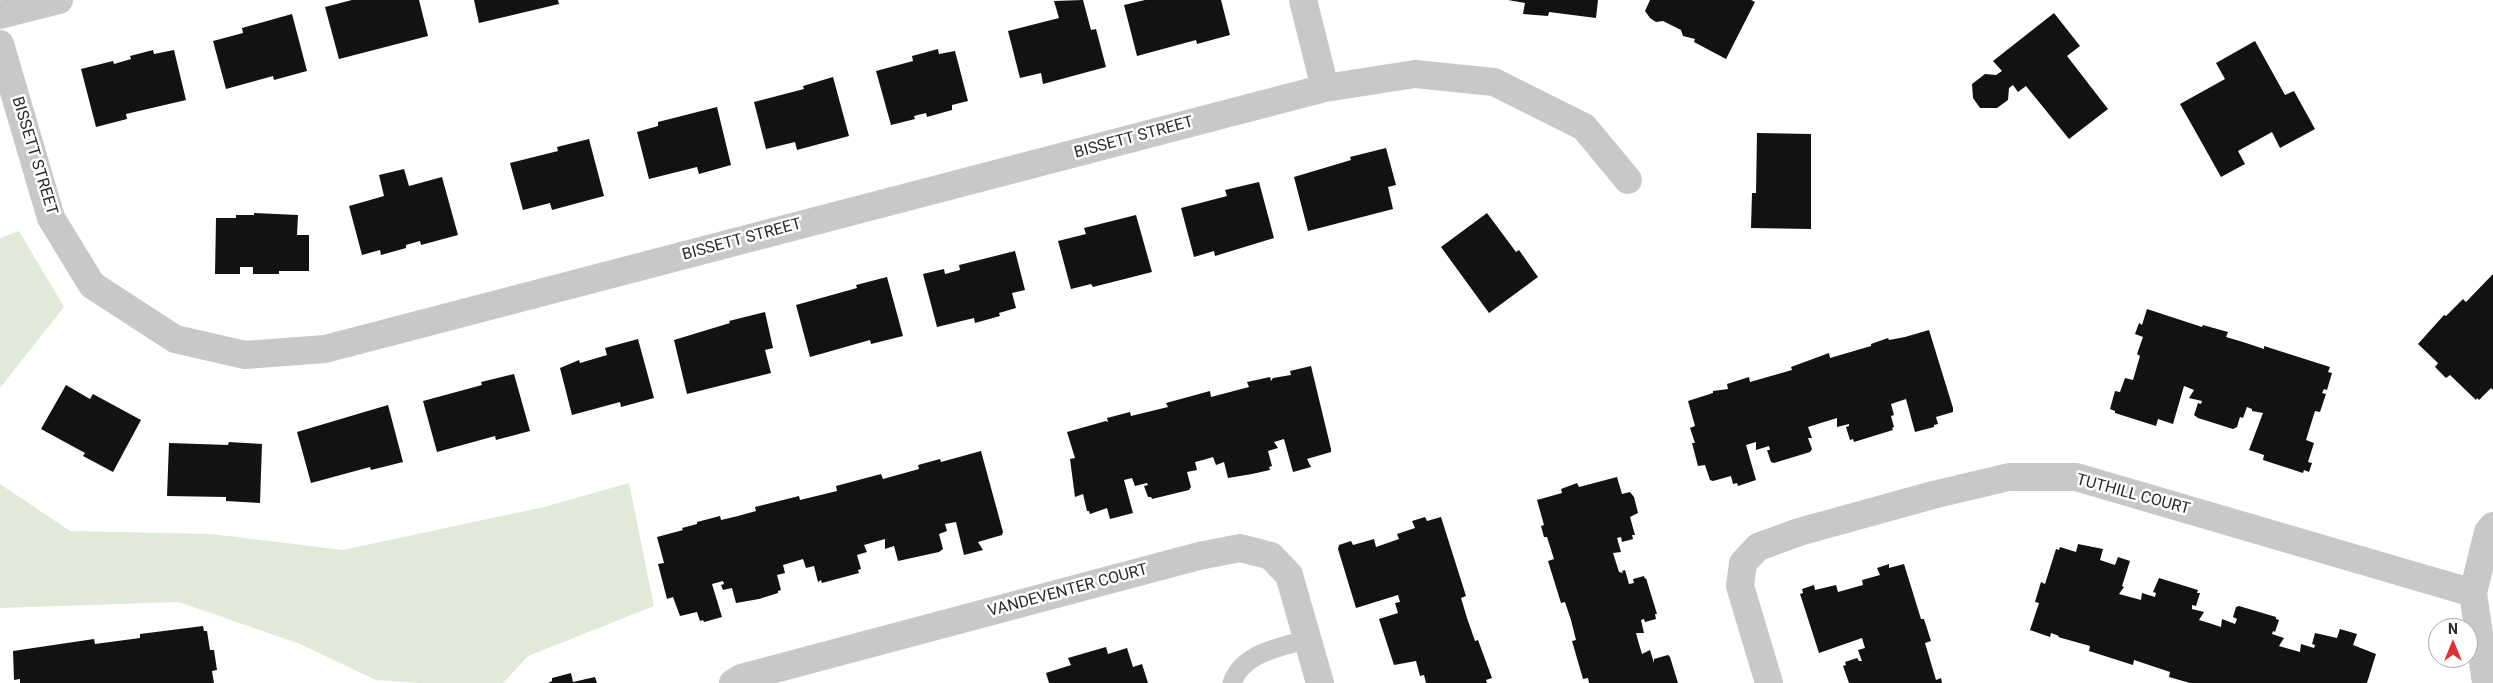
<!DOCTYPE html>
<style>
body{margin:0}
#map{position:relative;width:2493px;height:683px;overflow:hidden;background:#fff;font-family:Roboto,sans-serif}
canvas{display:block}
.north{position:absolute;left:2428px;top:618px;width:50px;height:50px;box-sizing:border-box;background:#fff;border:1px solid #aaa;border-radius:50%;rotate:0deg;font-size:14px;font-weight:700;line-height:20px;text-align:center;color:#2b2b2b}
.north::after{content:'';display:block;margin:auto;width:18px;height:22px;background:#e03033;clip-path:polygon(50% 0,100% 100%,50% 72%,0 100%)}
</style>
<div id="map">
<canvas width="2493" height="683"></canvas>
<div class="north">N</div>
</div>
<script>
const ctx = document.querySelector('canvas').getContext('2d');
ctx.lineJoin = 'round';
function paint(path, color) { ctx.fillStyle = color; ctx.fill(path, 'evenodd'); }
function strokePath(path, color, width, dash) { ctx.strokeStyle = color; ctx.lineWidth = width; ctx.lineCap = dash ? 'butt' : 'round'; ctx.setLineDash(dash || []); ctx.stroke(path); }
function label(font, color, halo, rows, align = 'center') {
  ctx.font = font + ' Roboto,sans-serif'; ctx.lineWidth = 5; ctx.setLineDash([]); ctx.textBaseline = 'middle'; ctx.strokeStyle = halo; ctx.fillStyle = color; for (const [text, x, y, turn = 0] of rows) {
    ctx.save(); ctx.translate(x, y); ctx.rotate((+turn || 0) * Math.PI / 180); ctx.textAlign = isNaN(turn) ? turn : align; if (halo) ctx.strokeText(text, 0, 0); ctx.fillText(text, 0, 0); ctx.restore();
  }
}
paint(new Path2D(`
 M19,231L64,307L0,388V238Z
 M629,483L654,606L528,656L503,683H421L376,680L300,644L179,602L0,608V484L70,531L211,534L343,550L544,507Z`), '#e1e9d9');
paint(new Path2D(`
 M352,0H419L428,36L339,59L325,7Z
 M474,0H558L559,4L479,23Z
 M1083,0L1091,30L1096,29L1106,67L1043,84L1041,73L1020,78L1008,31L1059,18L1054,1Z
 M1145,0H1221L1230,35L1197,44L1196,40L1137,56L1124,5Z
 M1508,0H1598L1596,18L1549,12L1548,16L1523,14L1525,3Z
 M1650,0H1751L1755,2L1726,59L1694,42L1695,39L1683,36L1681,30L1663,21L1656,22L1650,18L1645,11Z
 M2054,13L2080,46L2067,56L2108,109L2069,139L2026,86L2018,92L2013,85L2009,88L2008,100L1997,108H1980L1973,98L1972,84L1985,74L1996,75L2002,71L1993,61Z
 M292,14L307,71L274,80L273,76L226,89L213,41L243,33L242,28Z
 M2255,41L2285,95L2294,91L2315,129L2280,148L2272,132L2238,151L2245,164L2221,177L2180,104L2225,79L2216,63Z
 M938,49L939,54L955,51L968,101L952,105V110L927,117L926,113L914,116L915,119L891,125L876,71L913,61L912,56Z
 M153,50L154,54L174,50L186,100L126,114L127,119L96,127L81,69L113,61L114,64L131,59L130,56Z
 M833,77L849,136L797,150L795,142L766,149L754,102L804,89L803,86Z
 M717,107L731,165L699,174L697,167L649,179L637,132L658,126V122Z
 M1757,133L1811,134V229L1751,228L1752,193H1756Z
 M589,139L604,196L552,210L550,203L523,210L510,163L558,151L557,147Z
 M1386,148L1396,185L1388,187L1393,209L1308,231L1294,177L1351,160L1350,157Z
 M404,169L409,186L442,177L458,235L421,245L420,241L406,245V248L381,255L380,250L362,255L349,206L384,196L379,175Z
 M1259,182L1274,238L1215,256L1214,251L1194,257L1181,208L1227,196L1225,190Z
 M254,213L298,215L297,235H309V271H279V274H253V267H240V274H215L216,218H236V215H254Z
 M1487,213L1516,252L1519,250L1538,277L1489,313L1441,247Z
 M1136,215L1152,272L1093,287L1091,284L1071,289L1058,241L1086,234L1084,228Z
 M1015,251L1025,290L1012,293L1016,308L999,313L1000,316L975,323L974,318L937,327L923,274L944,269L945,274L960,270L959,265Z
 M2493,274V390L2491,388L2479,400L2477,398L2476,400L2450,375L2446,378L2435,367L2438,363L2418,344L2444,315L2446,316L2463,299L2466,302Z
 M887,277L903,336L871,344L870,340L810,357L796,305L857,288L856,285Z
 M2147,309L2202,327L2203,325L2228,332L2226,337L2243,342L2264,349V346L2330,367L2328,372L2332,373L2327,390L2324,389L2322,393L2326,394L2320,412L2315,411L2306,440L2314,443L2308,462L2312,463L2309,472L2304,470L2303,473L2263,460L2264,455L2249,450L2263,413L2252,411V409L2247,407L2243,418L2240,417L2237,427L2233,429L2198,418L2194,415L2198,403L2201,404L2202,401L2189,398L2194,390L2184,386L2173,424L2158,419L2156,426L2115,413V411L2110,409L2115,391L2120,392L2125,378L2133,380L2140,356L2137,354L2143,337L2135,334L2139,323L2142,325Z
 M765,312L773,348L765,350L771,373L687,394L674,340L730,323L729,321Z
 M1929,330L1953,408V412L1936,417L1938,424L1934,425V427L1915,432L1906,399L1891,404L1894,415L1891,416L1894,427L1892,428L1893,430L1854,442L1853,439L1850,440L1846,427L1849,426V424L1837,427V418L1808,427L1812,438H1808L1812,449L1810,452L1774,463L1771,462L1767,450H1770L1769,446L1756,450V442L1746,445L1756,480L1738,486L1737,483L1733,484L1731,476L1713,481L1710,480L1705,465L1698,466L1692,443H1695L1690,428L1695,426L1688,401L1713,393V391L1728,389L1727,384L1749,377L1750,382L1792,370L1791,367L1829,353L1830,358L1871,346V344L1888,338L1889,340L1905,337Z
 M638,339L654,398L621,407L620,402L572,415L560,368L579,360L580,363L607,355L605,348Z
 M1311,366L1331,449V452L1307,459L1311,467L1293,472L1284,439L1274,442L1278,448L1268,451L1272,466L1269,467L1270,470L1252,474L1228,478L1224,462L1216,465L1213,457L1203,460L1195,462L1197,470L1187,472L1191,487L1189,490L1152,499L1151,497H1148L1144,486L1148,485L1147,483L1135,486L1132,478L1124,480L1133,513L1110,519L1107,508L1090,514L1089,511H1087L1083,494L1075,497L1070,459L1075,458L1067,432L1106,421L1108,422L1107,418L1130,412L1131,416L1168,407L1166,403L1210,391L1211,397L1249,387L1247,382L1270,377L1271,381L1273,378L1291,375L1290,371Z
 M514,374L530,431L496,440L495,436L437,452L423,401L482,385L481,382Z
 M66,385L90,399L93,394L141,420L113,472L83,456L85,453L41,429Z
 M388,405L403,462L371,470L370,467L311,483L297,432Z
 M229,442L262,444L260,503L226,501V497L167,496L169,443L228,445Z
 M981,451L1003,532L1002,535L978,542L983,550L964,555L956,522L945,524L947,531L939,534L943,549L939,552L898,561L894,546L885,549V539L864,545L867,552L857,555L861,569L858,570L859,573L822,583L821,580L818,582L814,566L806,568L803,559L783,565L785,573L777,575L781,590L778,591V593L759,599L736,603L732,588L723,590L721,585L724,584L723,581L712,584L722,617L704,622L703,620L700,621L697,612L680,616L673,597L667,599L658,564L664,563L657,537L683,530L682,528L697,524V522L720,516L721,520L738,516L756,511L755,507L799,496L800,500L837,491L836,486L881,474L883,479L919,469L918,465L940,459L941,462Z
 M1617,477L1622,494L1630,492L1634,497L1638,513L1630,517L1635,535H1632L1633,539L1622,542L1621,537L1617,538L1621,552L1613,553L1619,572L1623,573L1622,571L1625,570L1629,584L1634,583L1633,579L1644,576L1645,579L1646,578L1657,614H1655L1656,619L1645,622L1644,619L1641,620L1644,633H1636L1639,644L1642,654L1650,650L1654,663V659L1668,655L1670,657L1678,683H1589L1588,678L1583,679L1572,641L1576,640L1571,620L1565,602L1561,603L1548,561L1554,559L1547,537H1544L1541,526L1544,525L1537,500L1562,493L1561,489L1577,483L1579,487Z
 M1425,517L1427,521L1441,517L1466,596L1461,598L1467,618L1475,641L1478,640L1492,678L1486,680L1487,683H1426L1424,675L1420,676L1416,661L1394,665L1379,619L1398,613L1395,603L1400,602L1398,595L1356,608L1338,549L1339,545L1351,541L1353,545L1374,539L1376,547L1399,539L1397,534L1415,528L1412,521Z
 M2078,544L2103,549L2100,560L2115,565L2118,557L2130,561L2122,586L2124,587L2119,594L2141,600L2142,593L2155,597L2156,593L2153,592L2159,578L2198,590L2197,593H2200L2196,606L2192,605V609L2204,612L2199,620L2209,623L2221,627L2222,619L2235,624L2237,619L2233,617L2236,607L2239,606L2276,617V619L2279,620L2275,632L2273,631L2272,634L2284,638L2279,646L2300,652L2301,644L2314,648L2315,645L2312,644L2315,633L2337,638L2340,629L2357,634L2353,645L2376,654L2367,683H2190L2169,677L2170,672L2134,660L2133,665L2089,651L2090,646L2058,637L2059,636L2051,633L2050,637L2030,630L2039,603L2035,602L2041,582L2045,584L2056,549L2059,550L2060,547L2076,552Z
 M1889,564V568L1904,564L1921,619H1924L1931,641L1925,643L1936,680L1941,678L1942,683H1849L1843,666L1846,665L1845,662L1857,658L1859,661H1862L1858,650L1865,648L1862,638L1819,653L1800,594L1803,593L1802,589L1814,585L1815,590L1836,585L1838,592L1863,585L1862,580L1880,575L1877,568Z
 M203,626L204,631H207L210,650H214L217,670L212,671L214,683H20V679L14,680L13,651L94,639L95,644L140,638V634Z
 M1106,647L1108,654L1127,648L1133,667L1142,664L1148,683H1049L1046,673L1071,665L1068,658Z
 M571,673L573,682L595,677L597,683H548L552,681V678Z`), '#121212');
strokePath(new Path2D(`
 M1232,683C1243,652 1279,648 1308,639`), '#c8c8c8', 19);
strokePath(new Path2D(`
 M1303,0L1325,88
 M0,15L59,0
 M0,44L51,218L92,285L175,339L245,355L325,349L1325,88L1415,74L1494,82L1584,127L1628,180
 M733,683L741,678L1199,556L1240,548L1271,556L1289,575L1320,683
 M1769,683L1740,586L1743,563L1758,547L1799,532L1933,495L2009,477H2076L2473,593
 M2486,683L2473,593L2488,532L2493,526`), '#c8c8c8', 28);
label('16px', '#2b2b2b', '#fff', [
 ["BISSETT STREET",1134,138,-15],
 ["BISSETT STREET",34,156,73],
 ["BISSETT STREET",742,240,-15],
 ["TUTHILL COURT",2133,495,15],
 ["VANDEVENTER COURT",1068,591,-15]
]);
</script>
